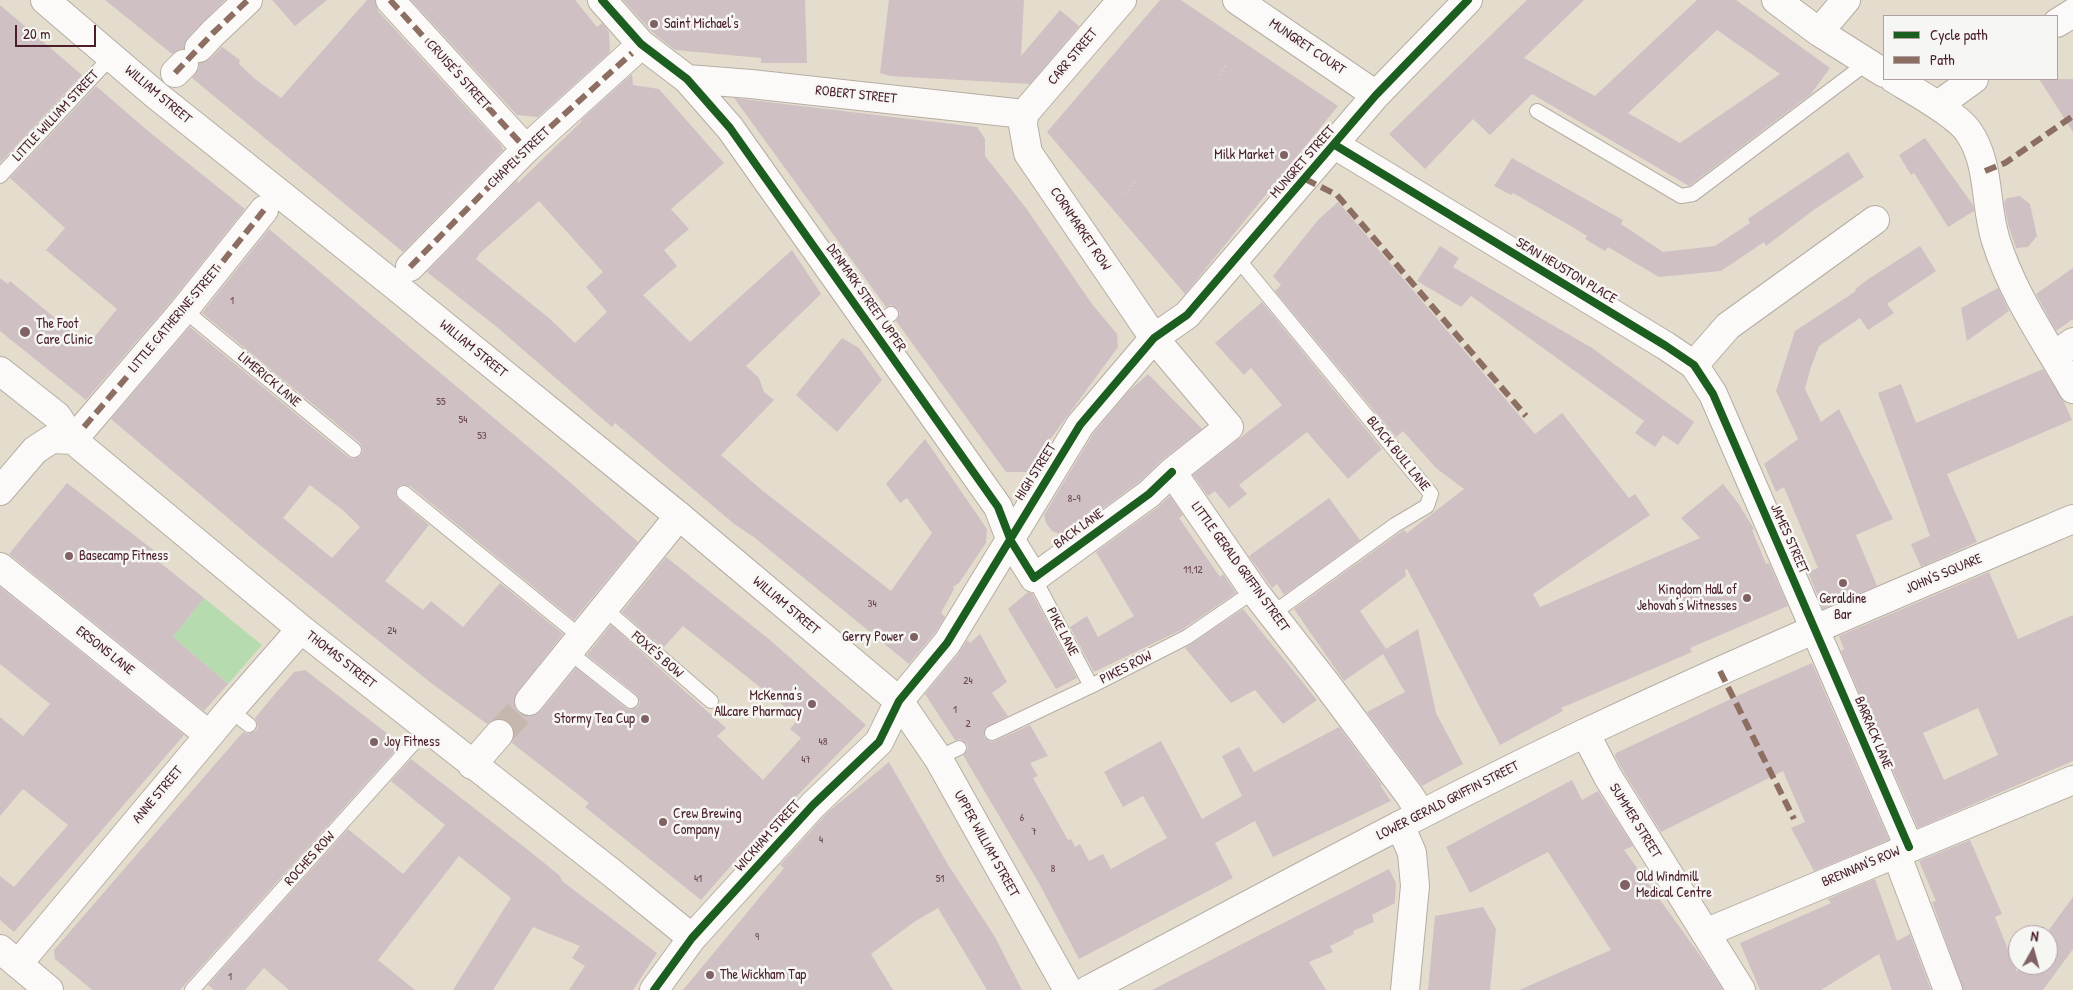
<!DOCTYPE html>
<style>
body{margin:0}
#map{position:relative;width:2073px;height:990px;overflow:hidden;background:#e4ddcd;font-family:"Patrick Hand",sans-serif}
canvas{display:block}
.legend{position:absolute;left:1883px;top:15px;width:175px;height:65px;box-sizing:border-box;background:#f6f6f2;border:1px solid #b1a0a2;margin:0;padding:6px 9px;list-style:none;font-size:15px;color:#4a1f2b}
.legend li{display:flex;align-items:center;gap:10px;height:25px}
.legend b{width:25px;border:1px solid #b1a0a2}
.north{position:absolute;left:2008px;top:925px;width:50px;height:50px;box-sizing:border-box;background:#f6f6f2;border:1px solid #b1a0a2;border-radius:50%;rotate:7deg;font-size:14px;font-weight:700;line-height:20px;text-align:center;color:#4a1f2b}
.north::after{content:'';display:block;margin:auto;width:18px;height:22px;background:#806264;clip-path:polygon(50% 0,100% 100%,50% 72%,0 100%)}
.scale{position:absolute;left:15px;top:25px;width:81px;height:22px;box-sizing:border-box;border:2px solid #4a1f2b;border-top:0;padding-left:6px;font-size:15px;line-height:18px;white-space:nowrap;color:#4a1f2b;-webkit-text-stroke:4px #f6f6f2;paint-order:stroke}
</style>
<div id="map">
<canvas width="2073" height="990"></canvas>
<ul class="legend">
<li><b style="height:6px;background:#1b5e20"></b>Cycle path</li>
<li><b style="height:6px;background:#8d6e63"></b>Path</li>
</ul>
<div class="north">N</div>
<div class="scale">20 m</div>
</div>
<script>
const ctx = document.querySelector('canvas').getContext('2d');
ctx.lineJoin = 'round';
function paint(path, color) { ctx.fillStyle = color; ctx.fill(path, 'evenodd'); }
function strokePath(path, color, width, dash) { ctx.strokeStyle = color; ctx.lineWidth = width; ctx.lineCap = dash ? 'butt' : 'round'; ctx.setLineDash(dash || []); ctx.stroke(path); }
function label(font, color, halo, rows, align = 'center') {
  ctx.font = font + ' "Patrick Hand",sans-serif'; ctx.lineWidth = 5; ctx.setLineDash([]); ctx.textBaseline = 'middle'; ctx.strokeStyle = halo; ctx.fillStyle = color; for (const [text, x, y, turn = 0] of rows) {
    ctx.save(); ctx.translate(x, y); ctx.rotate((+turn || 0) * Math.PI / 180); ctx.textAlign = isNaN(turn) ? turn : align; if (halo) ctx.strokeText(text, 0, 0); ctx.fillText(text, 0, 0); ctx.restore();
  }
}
paint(new Path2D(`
 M204,598L262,645L228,684L173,637Z`), '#b6dbae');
paint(new Path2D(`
 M105,0H225L188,37L184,49H180L172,54Z
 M272,0H327L295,26Z
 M367,0H375L378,11L501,145L503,150L403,252L192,78L199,68V63L210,59L222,47L240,60L239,64L255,79L281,98Z
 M411,0H575L597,27L602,23L609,32L610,52L538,117L517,115Z
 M623,0H805L807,63H761V58L675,50L652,32Z
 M889,0H1024L1021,56L1060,10L1079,26L1030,84L890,76L880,73Z
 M1160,0H1181L1338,106L1185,294L1047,132Z
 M1527,0H1584L1524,58L1595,96L1697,0H1736L1830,68L1811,94L1689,186L1532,94L1490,135L1473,119L1425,169L1389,134ZM1717,30L1780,74L1680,143L1628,113Z
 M0,5L82,75L0,163Z
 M632,74L633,85L659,89L724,163L671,209L689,229L664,250L677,266L643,295L690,342L792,250L821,294L746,366L759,378L764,392L774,400L721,455L763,491L891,591L932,533L907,498L900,503L886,484L925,439L987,529L986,543L959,583L953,587L954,589L941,613L945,617L934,634L909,664L755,538L733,523L615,423L612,427L498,328L427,272L517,180L518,183L582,121L581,120ZM539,201L603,272L586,287L607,312L575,343L550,319L476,259L480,253Z
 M2039,79H2073V132Z
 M96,86L148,131L245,209L172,300L86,400L0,331V278L8,284L10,281L88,345L117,309L46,250L65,228L10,178Z
 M734,98L977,127L985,139V156L1026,208L1092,304L1117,334L1118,347L1035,460L1039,463L1033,472H1006L896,321L900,314L898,309L891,305L886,307Z
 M1925,138L1973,205L1974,211L1948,227L1914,173L1911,175L1899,155Z
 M1848,152L1864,177L1815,209L1766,246L1764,242L1721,271L1659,277L1608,247L1605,251L1585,239L1587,236L1569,225L1513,193L1511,195L1494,186L1512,158L1623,220L1621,224L1663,252L1715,246L1750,223L1748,219L1764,208Z
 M2020,196L2030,204L2037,236L2028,247L2016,248L2008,224L2004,202L2007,198Z
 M1338,202L1535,434L1562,413L1629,498L1635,494L1650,515L1533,594L1540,607L1700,538L1681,518L1723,484L1738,503L1754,529L1752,530L1766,564L1769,563L1788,606L1690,648L1692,652L1561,708L1563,711L1500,745L1407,569L1405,570L1406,576L1360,611L1386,649L1418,629L1436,713L1463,764L1422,786L1367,712L1405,692L1383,654L1344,681L1294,609L1395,536L1404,530L1407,533L1464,489L1436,468L1403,431L1396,437L1275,291L1281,285L1273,276L1318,220Z
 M269,229L557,471L638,542L574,620L410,486L401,485L397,488L396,496L398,499L429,525L385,581L423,610L431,601L463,627L500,583L563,634L517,692L514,699L515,707L519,713L527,716L535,715L541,711L576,668L626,708L630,710L638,707L640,702L636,694L587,655L611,625L726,728L717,736L763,780L801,738L790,729L799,718L683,626L663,648L622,612L666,557L770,640L866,725L750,844L701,900L585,807L589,803L512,743L514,737V729L509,722L502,719H494L487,724L431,683L261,546L111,419L190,327L348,457L353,459L360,456L363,451L360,443L202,313ZM310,485L345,512L360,527L332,558L283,518Z
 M1440,246L1459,258L1453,267L1592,348L1694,422L1678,445L1663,435L1655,447L1635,433L1644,421L1471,296L1461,307L1417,281Z
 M1920,246L1936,271L1887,304L1894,313L1868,330L1860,318L1819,346L1811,367L1805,389L1821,422L1839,409L1893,519L1856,535L1877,586L1823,609L1808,572L1818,568L1784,487L1776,492L1764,464L1798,439L1776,391L1795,331L1856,291L1855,289L1870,278Z
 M2073,268V319L2056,331L2036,294Z
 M1998,288L2009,311L1967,341L1961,308Z
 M1262,302L1382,449L1348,479L1307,432L1239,485L1247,494L1229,508L1215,491L1208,496L1193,475L1282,405L1251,368L1244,375L1215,343Z
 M842,338L859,348L882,380L837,432L796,395Z
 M2043,369L2064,402L2072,420L1947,474L1977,542L1921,567L1911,544L1930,536L1878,393L1901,384L1916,423Z
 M1148,374L1202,429L1162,460L1139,482L1065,536L1052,531L1046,523L1044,515L1093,434L1127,393Z
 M67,483L161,556L158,561L204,598L173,637L228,684L204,711L9,554Z
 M1170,496L1183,515L1179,518L1220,577L1223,574L1236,593L1183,629L1094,672L1070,627L1087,616L1098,637L1134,616L1096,552L1158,507Z
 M1329,498L1360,540L1284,595L1277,584L1272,588L1249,556Z
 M1989,572L2018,639L2073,615V761L1918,828L1841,651L1844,649L1839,636ZM1978,708L1998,755L1944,780L1923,733Z
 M0,587L184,735L14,932L0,920V876L14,887L68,825L23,789L0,816V717L23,736L50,704L0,664Z
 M1028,592L1032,593L1077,678L1056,689L1008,609Z
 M1243,609L1317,700L1283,724L1255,690L1231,703L1185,648Z
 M980,634L1007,682L992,693L1008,716L985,728L984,737L991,742L995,741L1030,725L1048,756L1030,763L1038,776L1033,778L1068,840L1071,839L1075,847L1080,844L1089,861L1103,854L1111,869L1167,838L1143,796L1123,807L1104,772L1161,741L1202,819L1242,796L1222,756L1239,747L1254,772L1339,727L1382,785H1380L1391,801L1273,857L1255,821L1215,843L1233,878L1079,959L1040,885L963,755L968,749L967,744L960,739L955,740L925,694L959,653L967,640L970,643Z
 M1812,663L1889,840L1814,871L1791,828L1805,822L1783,771L1661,832L1622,769L1615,756L1616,753L1748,691Z
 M305,670L401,744L180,990H92L55,959L54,950L243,732L248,734L256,731L258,726L255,718L274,695L294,672Z
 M411,759L537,857L560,876L562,881L657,953L633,990H569L585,966L572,958L580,946L533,927L493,990H453L511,898L459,856L378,960L415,990H289L264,968L245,990H214L208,985L348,829L403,874L445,825L391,781Z
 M889,762L947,863L995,937L1022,990H987L938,908L914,922L871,954L893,990H683L784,868L780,865L827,813Z
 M1572,780L1582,800L1598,791L1633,846L1624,850L1707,965L1723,990H1519L1611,950L1548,852L1470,893L1446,847Z
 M1970,840L2002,914L1995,917L2017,972L2022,965H2048V935H2045L2073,897V949L2043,990H1963L1932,902L1936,901L1919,861Z
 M1389,869L1396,883L1395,903L1372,915L1374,922L1353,931L1354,934L1330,946L1333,952L1309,962L1326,990H1152Z
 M1875,879L1897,941L1910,934L1931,990H1892L1879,954L1821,990H1760L1740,943L1831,903L1828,899Z
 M1483,907L1496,929L1490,990H1428L1435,916Z`), '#cfc0c3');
strokePath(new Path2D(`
 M499,734L529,701`), '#c5b7ad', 28, [28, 14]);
const lane = new Path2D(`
 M1537,111L1681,196L1693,194L1868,62
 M0,176L112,56
 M1237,258L1431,494L1427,506L1395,525L1272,614
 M184,310L354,450
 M871,328L891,314
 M404,493L581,637
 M1034,578L1091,686
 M604,608L711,701
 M569,652L631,701
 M230,710L249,725
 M992,733L1091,686L1187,637L1254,591
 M938,758L959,748
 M192,990L427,728`);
const street = new Path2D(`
 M390,0L526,149
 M602,0L641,44L687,79L730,128L998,507L1011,541L1034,578L1149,494L1172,472
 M1237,0L1376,95
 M1776,0L1819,32L1884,73
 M2057,23L2073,13
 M1819,32L1846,0
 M199,48L213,33L248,0
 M175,73L184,64
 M687,79L751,84L1024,114
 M1894,79C1914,91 1955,113 1968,131C1991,164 1984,204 1996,241C2013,295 2045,340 2073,389
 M1938,105L1974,79
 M1024,114L1023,125L1028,153L1154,338L1229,427L1172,472L1254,591L1325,682L1410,796L1421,814
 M1024,114L1122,0
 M1335,145L1666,346L1694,365L1713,394L1909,847
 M410,267L526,149L632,53
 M2054,356L2073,342
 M1694,365L1728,326L1875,220
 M0,371L57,416L73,440L301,629L612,873L692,938
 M84,427L184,310L264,210
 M0,491L35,450L52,439L73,440
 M0,567L209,735
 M529,701L679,516
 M899,701L947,643L1080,425L1154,338L1187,315L1376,95L1468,0
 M1585,733L1608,777L1741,990
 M472,765L499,734
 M1400,825L1412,853L1415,886L1405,990
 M1896,853L1948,990
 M1705,933L2073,780
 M18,964L230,710L301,629`);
const secondary = new Path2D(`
 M45,0L156,95L393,284L679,516L899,701L938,758L1068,990
 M0,949L49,990
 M654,990L692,938L813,805L879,742L899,701
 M1088,990C1253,903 1417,813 1585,733C1746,657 1910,588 2073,519`);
strokePath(lane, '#b6ada4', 16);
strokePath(street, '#b6ada4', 30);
strokePath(secondary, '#b6ada4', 30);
strokePath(new Path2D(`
 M1219,75L1226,65
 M1125,194L1136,180
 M1108,212L1112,208`), '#d5d1ce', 3, [1, 4]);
strokePath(lane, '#fbfaf8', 14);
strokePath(street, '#fbfaf8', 28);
strokePath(secondary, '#fbfaf8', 28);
strokePath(new Path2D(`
 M390,0L526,149
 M175,73L213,33L248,0
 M1985,171L2005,163L2073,116
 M1305,179L1337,195L1526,416
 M410,267L526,149L632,53
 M84,427L184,310L264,210
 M1720,671L1794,819`), '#8d6e63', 6, [12, 6]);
strokePath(new Path2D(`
 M602,0L641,44L687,79L730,128L998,507L1011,541L1034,578L1149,494L1172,472
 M1335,145L1666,346L1694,365L1713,394L1909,847
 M654,990L692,938L813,805L879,742L899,701L947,643L1080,425L1154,338L1187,315L1376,95L1468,0`), '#1b5e20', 8);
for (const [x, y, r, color] of [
 [654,24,5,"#806264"],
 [1284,155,5,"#806264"],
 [25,332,6,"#806264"],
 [69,556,5,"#806264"],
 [1843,583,5,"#806264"],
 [1747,598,5,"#806264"],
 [914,637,5,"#806264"],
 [812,704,5,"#806264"],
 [645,719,5,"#806264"],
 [374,742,5,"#806264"],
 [663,822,5,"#806264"],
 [1625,885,6,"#806264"],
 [710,975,5,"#806264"]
]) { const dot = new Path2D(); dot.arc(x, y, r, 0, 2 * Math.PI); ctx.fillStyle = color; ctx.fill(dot); strokePath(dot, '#f6f6f2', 2); }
label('11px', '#6b4751', null, [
 ["1",232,301],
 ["55",441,402],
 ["54",463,420],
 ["53",482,436],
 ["8-9",1074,499],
 ["11,12",1193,570],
 ["34",872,604],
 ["24",392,631],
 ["24",968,681],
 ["1",955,710],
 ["2",968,724],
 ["48",823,742],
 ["47",806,760],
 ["6",1022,818],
 ["7",1034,832],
 ["4",821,840],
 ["8",1053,869],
 ["41",698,879],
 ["51",940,879],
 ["9",757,937],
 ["1",230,977]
]);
label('14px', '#4a1f2b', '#f6f6f2', [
 ["Saint Michael's",664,24],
 ["Milk Market",1274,155,"right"],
 ["The Foot",36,324],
 ["Care Clinic",36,340],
 ["Basecamp Fitness",79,556],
 ["Kingdom Hall of",1737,590,"right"],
 ["Jehovah's Witnesses",1737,606,"right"],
 ["Geraldine",1843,599,"center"],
 ["Bar",1843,615,"center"],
 ["Gerry Power",904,637,"right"],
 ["McKenna's",802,696,"right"],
 ["Allcare Pharmacy",802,712,"right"],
 ["Stormy Tea Cup",635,719,"right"],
 ["Joy Fitness",384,742],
 ["Crew Brewing",673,814],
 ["Company",673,830],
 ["Old Windmill",1636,877],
 ["Medical Centre",1636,893],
 ["The Wickham Tap",720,975]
], 'left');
label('14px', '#4a1f2b', '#f6f6f2', [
 ["MUNGRET COURT",1307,47,34],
 ["CARR STREET",1073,57,-50],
 ["CRUISE'S STREET",458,75,48],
 ["WILLIAM STREET",158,95,40],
 ["ROBERT STREET",856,95,6],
 ["LITTLE WILLIAM STREET",56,116,-47],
 ["CHAPEL STREET",519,158,-44],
 ["MUNGRET STREET",1303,162,-49],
 ["CORNMARKET ROW",1080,229,56],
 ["SEAN HEUSTON PLACE",1566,271,31],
 ["DENMARK STREET UPPER",866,298,55],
 ["LITTLE CATHERINE STREET",175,319,-50],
 ["WILLIAM STREET",473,349,39],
 ["LIMERICK LANE",269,380,40],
 ["BLACK BULL LANE",1398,454,51],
 ["HIGH STREET",1036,472,-58],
 ["BACK LANE",1079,529,-36],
 ["JAMES STREET",1789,539,66],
 ["LITTLE GERALD GRIFFIN STREET",1240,567,54],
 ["JOHN'S SQUARE",1944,574,-23],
 ["WILLIAM STREET",786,606,40],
 ["PIKE LANE",1062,632,62],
 ["ERSONS LANE",105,651,38],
 ["FOXE'S BOW",657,655,41],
 ["THOMAS STREET",341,660,38],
 ["PIKES ROW",1126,668,-27],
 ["BARRACK LANE",1873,733,67],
 ["ANNE STREET",158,795,-50],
 ["LOWER GERALD GRIFFIN STREET",1448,801,-27],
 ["SUMMER STREET",1635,821,58],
 ["WICKHAM STREET",768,836,-48],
 ["UPPER WILLIAM STREET",986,844,61],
 ["ROCHES ROW",310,859,-48],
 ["BRENNAN'S ROW",1861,867,-23]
]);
</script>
